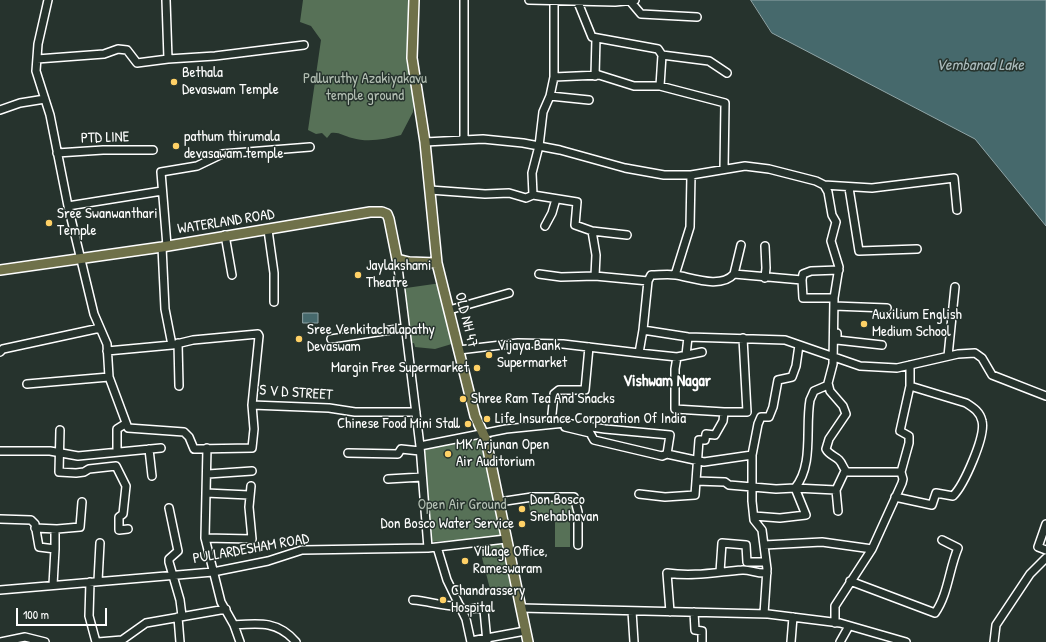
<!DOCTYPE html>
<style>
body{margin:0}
#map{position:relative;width:1046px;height:642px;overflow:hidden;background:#26332d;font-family:"Patrick Hand",sans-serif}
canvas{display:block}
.scale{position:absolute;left:16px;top:608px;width:91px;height:18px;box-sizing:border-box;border:2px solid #fff;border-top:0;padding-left:5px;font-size:12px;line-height:14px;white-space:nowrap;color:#fff;-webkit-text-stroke:3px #26332d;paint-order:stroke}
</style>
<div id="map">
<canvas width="1046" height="642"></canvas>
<div class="scale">100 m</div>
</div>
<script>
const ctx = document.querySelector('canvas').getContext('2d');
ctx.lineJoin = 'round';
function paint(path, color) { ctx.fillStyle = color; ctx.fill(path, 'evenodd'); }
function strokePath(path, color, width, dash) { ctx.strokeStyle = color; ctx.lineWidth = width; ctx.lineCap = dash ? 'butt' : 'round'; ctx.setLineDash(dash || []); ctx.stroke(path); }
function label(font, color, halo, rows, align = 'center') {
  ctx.font = font + ' "Patrick Hand",sans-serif'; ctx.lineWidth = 3; ctx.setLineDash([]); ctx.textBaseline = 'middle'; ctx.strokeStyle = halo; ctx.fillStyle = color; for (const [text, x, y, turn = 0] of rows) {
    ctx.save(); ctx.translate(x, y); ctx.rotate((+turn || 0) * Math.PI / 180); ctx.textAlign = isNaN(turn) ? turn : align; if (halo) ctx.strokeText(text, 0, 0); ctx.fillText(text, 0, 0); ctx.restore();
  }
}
paint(new Path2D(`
 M303,0H415V86L413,112L401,135C385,139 369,143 352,138C343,136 340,132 331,133L327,138L322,133L316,134L308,130L321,40L311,26L300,22Z
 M441,283L455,343L435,349L415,347L414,343L408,344L399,289Z
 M483,439L504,537L429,542L422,448Z
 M573,498L574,520L531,518L528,499Z
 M570,521V547H555V522Z
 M506,540L516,586L490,589L478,542Z`), '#577157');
const water = new Path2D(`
 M751,0H1046V226L975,139L772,33Z
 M303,313H318V323H303Z`);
paint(water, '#46696c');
strokePath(water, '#90a5a7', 1);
const minor = new Path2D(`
 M166,0L168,59
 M529,0L615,2L635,0
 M577,0L592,37L658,49L662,55L660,86
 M554,1V77L550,96L543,112L539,146L532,173L533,195L577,202L575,225L592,231L596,255L595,276
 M630,1L641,14L697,17
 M662,55L709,61L727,73
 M37,59L104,54L118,49L127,50L137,63L168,59L215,56L304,45
 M595,76L596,38
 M554,77L599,75L634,86H660L725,103L724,169
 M550,96L589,100
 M0,110L20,103L45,99
 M464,140V0
 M425,142L483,139L523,143L560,150L625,168L664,175H691L745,166L769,169L816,181L824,185L828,192L832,215L836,222L831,241L839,267L834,298L833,364L828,383L830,391L843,406L846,414L829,439L826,449C829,455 835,456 839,460C843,464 843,469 847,472H901L903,479L902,483L872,549L835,606V623
 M57,153L103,150H153
 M824,185L872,188L954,178L957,210
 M849,188L859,251L917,249
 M430,190L485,194L509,193L526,198L533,195
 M68,206L162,191
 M545,226L552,213L556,199
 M268,230L274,273V302
 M592,231L627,235
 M225,235L232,275
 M167,246L161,172L197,166L222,154L310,147
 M162,247L165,309L172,345
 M397,259L420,446
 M539,274L561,277L595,276L648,281L651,275C659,275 668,274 676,275C693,278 721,289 734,274L802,280
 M734,274L741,245
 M675,275L690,227L691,175
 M765,278L766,268L765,246
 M834,298H803L802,280L803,274L811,271L839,270
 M834,306L887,308
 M449,310L509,293
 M643,330L648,281
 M837,333V340L882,345
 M743,338L747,412H724L723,421L715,435L706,434L705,440H699L696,481L725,482L729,485L776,489L795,488C814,465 805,428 810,400L814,391L828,385
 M331,339L404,328
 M178,343L179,386
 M459,350L518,343L563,344L639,353L643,330L688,337L785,340L860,366L897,368L958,354L975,353L982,358L992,375L1046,396
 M107,351L172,345L193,340L258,334L259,336L252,405L254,429L252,448L194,449L189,437L184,432L128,428L109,377
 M0,352L3,349L100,328
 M639,353L677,357L702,352
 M686,355L688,337
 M948,356L955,287
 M677,357L675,369V409L724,412
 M27,384L109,377L107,344L94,314L68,206L50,115L36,71L38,44L48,0
 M252,405L329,408L355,412H416
 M565,423V427L590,433L594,440L662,456L667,454
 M551,424L554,394L559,390H585L589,347
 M60,430L59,472L76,473L84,472L89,469L116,466L126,486L123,514L119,517V530L128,529
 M149,449L152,476
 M0,451H50L78,456L161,448
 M117,451V429L125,424
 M348,453L398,454L401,449L420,451
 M752,455L758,424L761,417H769L773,407L778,380L792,377L796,366L799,345
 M901,472L909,443V436L900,431L910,386V365
 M208,474L252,471
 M388,479L422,477
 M251,486L249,507L252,539L205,538L221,602L234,625C260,623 278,621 296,642
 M206,493L249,495
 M639,494L665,497L695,495L696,481
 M895,497L932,505L936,493L953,496C964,485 986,436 982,421C980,412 974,408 966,403L910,386
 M499,502L532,497H574L578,512V545
 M169,508L178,551L169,559V562L180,600L182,616
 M838,511L836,490L845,471
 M754,516L780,518L806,515L795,488L836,490
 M0,519L31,520L35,524L39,547L55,549L53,585
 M1046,524L1038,547L1046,550
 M35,528L57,529L80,527L82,502
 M205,538L207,448
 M764,545L822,542L872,549
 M437,547L447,580L466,619L471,642
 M428,548L420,446L506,429L565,423L605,429L670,435L667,454L704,462L752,455V501L754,520L762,530L767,569L764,614
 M55,549V529
 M720,572L722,543L746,545L747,562H766
 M98,581L100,543
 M850,581L935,613C948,595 949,569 958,548L942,540
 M90,582L89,616L96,642
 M0,590L213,572L268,561L302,550L428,548L506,539
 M413,600C430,601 443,607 460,606
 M521,608L768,614L840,623L906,642
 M462,611L476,608L484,610L487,642
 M632,611L634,642
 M670,612L667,573C693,577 717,572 742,570C749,569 757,574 767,573
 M694,612L695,630L702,631V642
 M178,617L180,642
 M234,625L240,642
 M471,641L525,631
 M0,642L25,637L45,642
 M98,642L122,640L146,623L226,609
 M791,642L793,617
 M840,642L849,626
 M994,642L996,625L1030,574L1046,558`);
const major = new Path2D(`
 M414,0L412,58L425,142L437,263L475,416L486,440L528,642
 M0,270L162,247L370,212H382L387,214L389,219L397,259L409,262L437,263`);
strokePath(minor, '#fff', 10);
strokePath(major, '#fff', 12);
strokePath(minor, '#26332d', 7);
strokePath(major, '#6f714a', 9);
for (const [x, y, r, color] of [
 [174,82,4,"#ffd166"],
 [176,146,4,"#ffd166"],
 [49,223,4,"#ffd166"],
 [358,275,4,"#ffd166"],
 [864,324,4,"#ffd166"],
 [299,339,4,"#ffd166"],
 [489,355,4,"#ffd166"],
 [477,368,4,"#ffd166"],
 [463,399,4,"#ffd166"],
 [487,419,4,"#ffd166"],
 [468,424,4,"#ffd166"],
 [448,454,4,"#ffd166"],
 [522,509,4,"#ffd166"],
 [522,524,4,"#ffd166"],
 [465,561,4,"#ffd166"],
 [443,600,4,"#ffd166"]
]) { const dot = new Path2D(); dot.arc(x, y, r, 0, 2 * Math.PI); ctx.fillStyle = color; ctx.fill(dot); strokePath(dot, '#26332d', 1.5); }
label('15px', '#fff', '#26332d', [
 ["Bethala",182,73],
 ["Devaswam Temple",182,90],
 ["pathum thirumala",184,137],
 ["devasawam temple",184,154],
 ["Sree Swanwanthari",57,214],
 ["Temple",57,231],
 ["Jaylakshami",366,266],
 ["Theatre",366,283],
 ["Auxilium English",872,315],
 ["Medium School",872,332],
 ["Sree Venkitachalapathy",307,330],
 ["Devaswam",307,347],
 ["Vijaya Bank",497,346],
 ["Supermarket",497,363],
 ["Margin Free Supermarket",469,368,"right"],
 ["Shree Ram Tea And Snacks",471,399],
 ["Life Insurance Corporation Of India",495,419],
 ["Chinese Food Mini Stall",460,424,"right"],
 ["MK Arjunan Open",456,445],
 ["Air Auditorium",456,462],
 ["Don Bosco",530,500],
 ["Snehabhavan",530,517],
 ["Don Bosco Water Service",514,524,"right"],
 ["Village Office,",473,552],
 ["Rameswaram",473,569],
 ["Chandrassery",451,591],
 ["Hospital",451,608]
], 'left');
label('15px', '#b3bfb3', '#26332d', [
 ["Palluruthy Azakiyakavu",365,79],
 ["temple ground",365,96],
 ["Open Air Ground",462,505]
]);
label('15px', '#fff', '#26332d', [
 ["PTD LINE",105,138,-2],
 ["WATERLAND ROAD",226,222,-9],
 ["OLD NH 47",466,320,76],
 ["S V D STREET",296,393,4],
 ["PULLARDESHAM ROAD",251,549,-10]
]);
label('italic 16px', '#acbcbd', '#26332d', [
 ["Vembanad Lake",980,66]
]);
label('bold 16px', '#fff', '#26332d', [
 ["Vishwam Nagar",667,382]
]);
</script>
